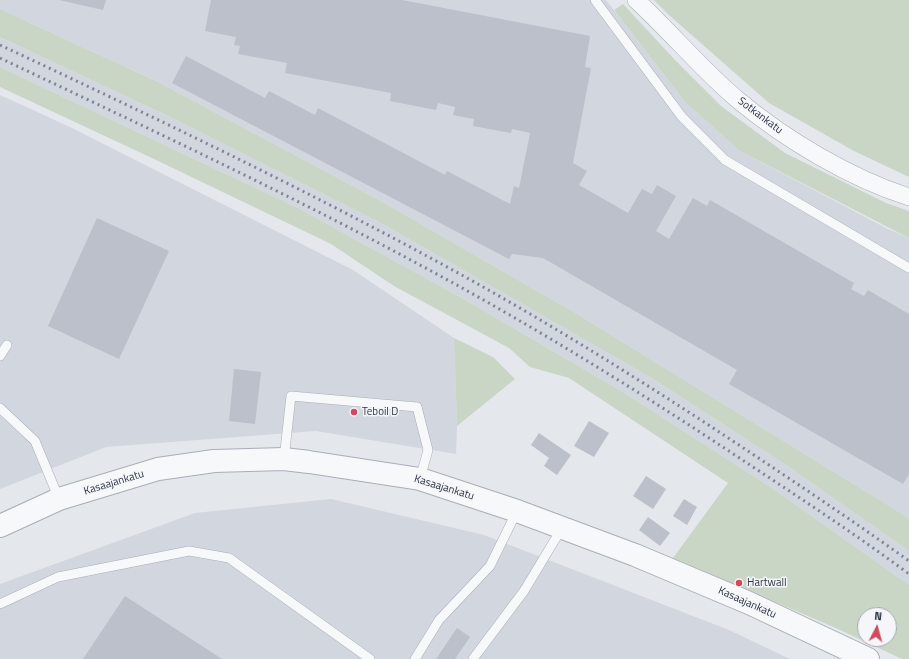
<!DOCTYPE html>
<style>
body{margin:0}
#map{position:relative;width:909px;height:659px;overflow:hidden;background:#e4e7ec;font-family:"Titillium Web",sans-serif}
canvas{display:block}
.north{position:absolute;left:857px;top:607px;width:40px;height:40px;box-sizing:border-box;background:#f4f6f9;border:1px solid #a4a8b1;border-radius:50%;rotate:6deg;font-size:11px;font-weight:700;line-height:16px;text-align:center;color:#2b3445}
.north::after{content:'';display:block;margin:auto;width:14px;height:18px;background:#d1495b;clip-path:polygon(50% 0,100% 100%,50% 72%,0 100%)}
</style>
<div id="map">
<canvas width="909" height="659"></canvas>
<div class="north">N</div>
</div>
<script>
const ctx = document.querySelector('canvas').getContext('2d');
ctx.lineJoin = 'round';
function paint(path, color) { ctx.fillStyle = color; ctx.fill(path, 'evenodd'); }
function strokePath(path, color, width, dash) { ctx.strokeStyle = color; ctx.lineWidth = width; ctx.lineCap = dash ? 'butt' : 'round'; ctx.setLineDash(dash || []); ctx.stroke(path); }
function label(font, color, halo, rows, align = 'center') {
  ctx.font = font + ' "Titillium Web",sans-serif'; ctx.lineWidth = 3; ctx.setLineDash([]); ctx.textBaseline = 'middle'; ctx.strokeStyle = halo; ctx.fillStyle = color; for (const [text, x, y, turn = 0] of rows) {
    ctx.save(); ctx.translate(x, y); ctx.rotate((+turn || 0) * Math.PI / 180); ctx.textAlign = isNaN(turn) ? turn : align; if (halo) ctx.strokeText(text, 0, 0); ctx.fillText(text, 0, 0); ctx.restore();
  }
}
paint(new Path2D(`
 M0,0H606L685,102L740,151L888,229L909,238V518L572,311L379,200L158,82L0,9Z
 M0,37L170,117L381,223L655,380L789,467L909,551V585L775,490L623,392L460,297L298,208L0,67Z
 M0,95L70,127L353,270L454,338L457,426L456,454L316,431L106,447L0,489Z
 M331,499L484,535L729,630L790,659H0V584L195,513Z`), '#d2d6de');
paint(new Path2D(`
 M654,0H909V177L854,151L769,103L670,16Z
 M623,4L675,60L721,106L785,153L886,203L909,211V238L740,151L685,102L614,10Z
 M0,9L158,82L379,200L572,311L909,518V551L789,467L655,380L381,223L170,117L0,37Z
 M0,67L298,208L460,297L623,392L775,490L909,585V659H902L838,629L673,558L728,483L569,378L530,367L509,348L394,286L331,244L154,159L0,87ZM865,615H889V639H865Z
 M454,338L493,357L515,379L457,426Z`), '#c9d6c5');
paint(new Path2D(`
 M59,0H106L103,10Z
 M211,0H402L590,36L585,67L591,68L573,163L587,171L579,185L628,213L642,189L652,194L657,185L676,196L656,231L669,239L693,198L707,206L710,200L854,283L851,289L864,296L868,290L909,314V474L903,484L729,384L737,370L543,258L512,254L509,259L172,83L186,56L265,98L269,91L315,115L318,108L445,175L447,171L510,204L514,186L519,188L530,133L512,129L511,133L473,126L474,119L453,115L455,107L438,103L436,110L390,101L391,93L285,73L287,63L238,54L240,46L234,45L236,37L205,31Z
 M97,218L169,251L119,359L48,326Z
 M234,369L261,372L255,424L229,421Z
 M589,421L609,433L594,457L574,446Z
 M539,433L571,455L557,475L544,466L549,458L531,445Z
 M646,476L666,489L653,509L633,496Z
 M684,499L697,507L687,525L673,516Z
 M648,517L670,533L660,546L639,530Z
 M125,596L222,659H83Z
 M457,628L470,637L455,659H436Z`), '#bbc0ca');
const service = new Path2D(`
 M595,0L682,117L725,160L909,268
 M0,356L7,345
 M0,408L35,441L59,499
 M284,459L291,396L417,407L428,450L420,479
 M0,604L58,577L189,551L229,558L370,659
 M415,659L439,620L490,566L517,511
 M473,659L524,591L562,528`);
const minor = new Path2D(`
 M636,0C671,32 701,69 738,100C786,140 850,178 909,197`);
const tertiary = new Path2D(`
 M0,526L59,499L158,469L214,461L284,459L309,462L420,479L517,511L635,555L749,603L868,659`);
strokePath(service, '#a9aeb7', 10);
strokePath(minor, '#a9aeb7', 18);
strokePath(tertiary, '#a9aeb7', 24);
strokePath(service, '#f7f8fa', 9);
strokePath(minor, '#f7f8fa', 17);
strokePath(tertiary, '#f7f8fa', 22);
strokePath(new Path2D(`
 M0,45C143,112 286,180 425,255C539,316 649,385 757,457C808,491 859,525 909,561
 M0,58C141,125 283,191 420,265C534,326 645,395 753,467C806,502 858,536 909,574`), '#7d8696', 3, [2, 4]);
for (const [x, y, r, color] of [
 [354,412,4,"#d1495b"],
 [739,583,4,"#d1495b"]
]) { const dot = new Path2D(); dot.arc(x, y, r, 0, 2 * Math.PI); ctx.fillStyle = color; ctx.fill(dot); strokePath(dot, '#f4f6f9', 1.5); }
label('11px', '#2b3445', '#f4f6f9', [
 ["Sotkankatu",760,116,37],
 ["Kasaajankatu",114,483,-17],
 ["Kasaajankatu",444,488,17],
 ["Kasaajankatu",747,603,24]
]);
label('11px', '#2b3445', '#f4f6f9', [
 ["Teboil D",362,412],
 ["Hartwall",747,583]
], 'left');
</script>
